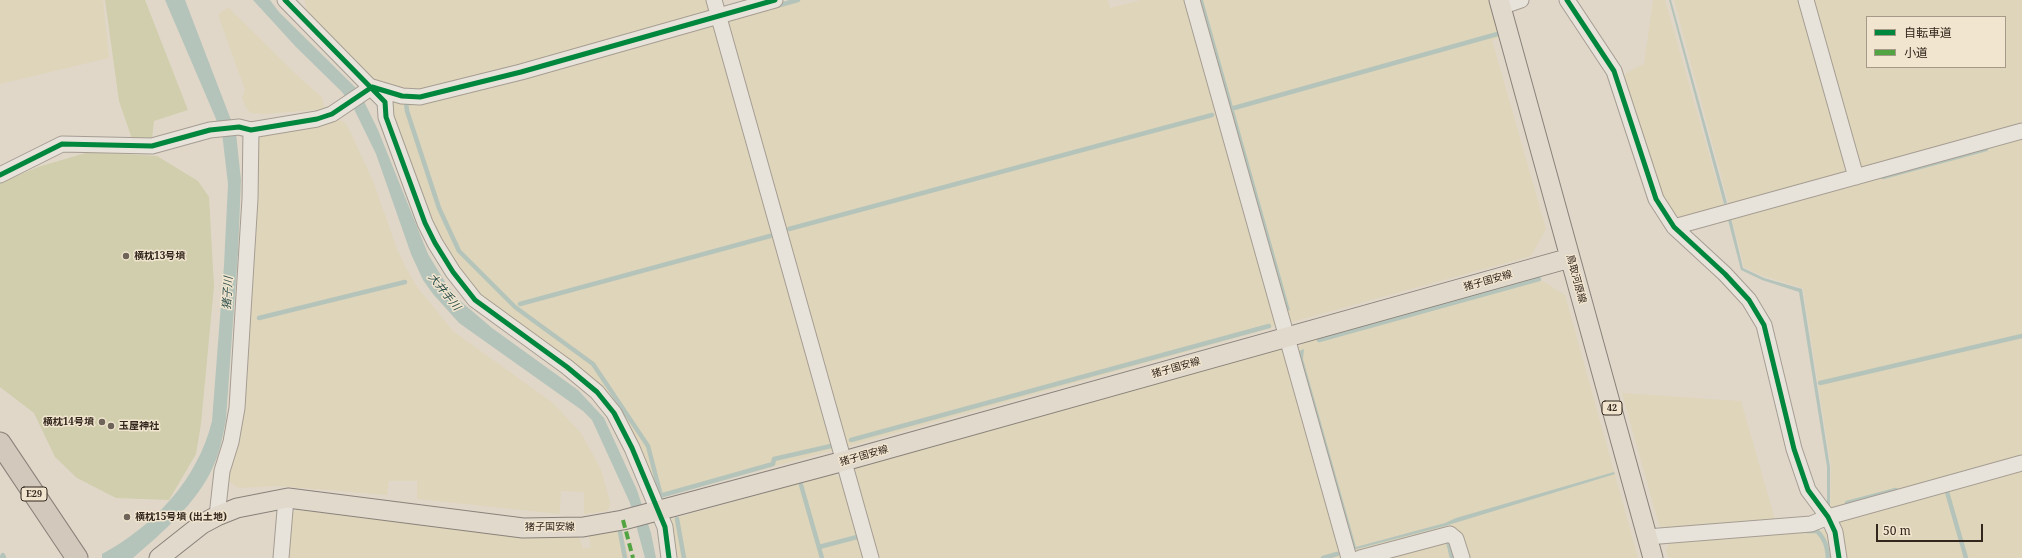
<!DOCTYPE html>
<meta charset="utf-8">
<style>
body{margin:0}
#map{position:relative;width:2022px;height:558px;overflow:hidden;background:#e0d7c9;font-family:"Noto Serif","Noto Sans JP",serif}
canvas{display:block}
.legend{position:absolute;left:1866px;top:16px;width:140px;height:52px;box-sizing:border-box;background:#f1e5cf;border:1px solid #a59988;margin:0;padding:5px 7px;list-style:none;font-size:12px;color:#32261d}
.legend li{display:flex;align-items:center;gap:8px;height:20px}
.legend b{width:20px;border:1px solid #a59988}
.scale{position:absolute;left:1876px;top:524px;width:107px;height:18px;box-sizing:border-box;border:2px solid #32261d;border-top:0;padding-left:5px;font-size:12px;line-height:14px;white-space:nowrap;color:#32261d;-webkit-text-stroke:3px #f1e5cf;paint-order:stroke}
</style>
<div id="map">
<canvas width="2022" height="558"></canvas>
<ul class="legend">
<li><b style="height:5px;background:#00873e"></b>自転車道</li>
<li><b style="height:5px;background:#52a341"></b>小道</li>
</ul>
<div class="scale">50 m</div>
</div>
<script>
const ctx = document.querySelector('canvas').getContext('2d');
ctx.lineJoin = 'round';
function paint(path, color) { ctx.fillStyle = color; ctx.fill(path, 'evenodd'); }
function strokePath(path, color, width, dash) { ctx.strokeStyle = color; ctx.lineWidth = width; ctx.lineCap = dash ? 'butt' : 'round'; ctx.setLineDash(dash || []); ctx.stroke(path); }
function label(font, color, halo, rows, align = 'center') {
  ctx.font = font + ' "Noto Serif","Noto Sans JP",serif'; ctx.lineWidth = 3; ctx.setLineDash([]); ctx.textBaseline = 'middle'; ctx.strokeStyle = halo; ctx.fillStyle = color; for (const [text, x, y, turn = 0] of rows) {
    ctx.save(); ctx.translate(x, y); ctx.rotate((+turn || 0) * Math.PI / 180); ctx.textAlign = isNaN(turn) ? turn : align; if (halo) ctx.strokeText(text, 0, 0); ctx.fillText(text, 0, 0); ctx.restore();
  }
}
paint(new Path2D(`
 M0,0H103L109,58L0,84Z
 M304,0H712V14L425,93L377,84L311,21Z
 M789,0H1108L1110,8L1141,0H1188L1278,321L1272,328L845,447L726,19L730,16Z
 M1196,0H1494L1506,36L1492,40L1546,229L1531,256L1288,323Z
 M1653,0H1665L1724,207L1676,219L1667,210L1620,80L1629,71L1644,64Z
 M1674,0H1800L1845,165L1843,174L1729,205Z
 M1812,0H2022V125L1865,168L1857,162ZM1867,17H2005V67H1867Z
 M228,7L301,79L322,97L325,109L266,114L251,113L246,108L242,98L245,90L218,15Z
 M716,22L834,450L659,498L623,421L489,307L443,252L392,124L391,102Z
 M334,118L344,122L348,127L373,181L397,249L407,270L418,288L453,331L553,403L581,433L601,469L610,502L608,511L584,514V492L561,491L560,514L417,499V481H389L387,495L279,486L238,488L228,480L257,140L259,136Z
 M2022,136V459L1830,510L1831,466L1803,288L1763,276L1744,267L1731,215Z
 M1536,277L1565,295L1638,558H1465L1455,528L1356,556L1295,352L1303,342Z
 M1281,349L1288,356L1345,558H874L851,475L854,468Z
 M1622,393L1741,401L1776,523L1671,529L1661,527L1659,525Z
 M2022,467V558H1845L1840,521Z
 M834,474L846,481L868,558H671L668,520Z
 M296,510L528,537H579L583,549L591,547L589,536L622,530L629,558H284L292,513Z
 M1817,529L1833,533L1836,558H1668L1666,550L1669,542Z
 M1448,539L1457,558H1377Z`), '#dfd5ba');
paint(new Path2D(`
 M105,0H145L188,110L154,121L152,139H132L119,101Z
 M89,152L157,156L198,181L209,197L214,286L201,424L196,454L169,500L116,498L77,478L55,457L34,413L0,387V183L38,167Z`), '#d0ceac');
paint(new Path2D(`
 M165,0H185L236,133L241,180L238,252L226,419C223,435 220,452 213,467C197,503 163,532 133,558H102V554C154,526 198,479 212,421L224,265L228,184L222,133Z
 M253,0H270L279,12L359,91L378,130L428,254L445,282L458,299L492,328L578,390L604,418L637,490L651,533L656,558H645L630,503L592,420L583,411L459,323L433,294L423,280L411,254L376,154L354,109L342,92L296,47Z
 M1198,0H1203L1290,310L1286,311Z
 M1669,0H1671L1727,203L1724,204Z
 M1731,218L1743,268L1764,278L1802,289L1830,467V510H1827V467L1799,292L1762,280L1741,270L1728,220Z
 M1304,349L1303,359L1356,547L1445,523L1456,518L1614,472L1615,474L1445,526L1353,550L1297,352Z`), '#b5c4ba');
strokePath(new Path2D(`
 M776,6L798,0
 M411,103H406L407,111L439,208L459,251L515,307L593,364L648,446L661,496
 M1234,108L1501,33V31
 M1883,177L1986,149
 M789,229L1212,115
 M520,304L770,236
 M259,318L405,282
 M1319,340L1539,279
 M1820,383L2022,336
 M851,440L1269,326
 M801,485L822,558
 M1947,492L1966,558
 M663,495L773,464L774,459L831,446
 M1847,503L1896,490
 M677,519L684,558
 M1807,531H1817C1825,539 1827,546 1828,558
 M620,532L625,558
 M1448,541L1452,558
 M819,547L861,536
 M1,558L3,555L4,558
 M1323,558L1337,554`), '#b5c4ba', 4.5);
const minor = new Path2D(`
 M285,0L385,102L386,117L425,223L435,243L453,272L475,300L567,367L597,392L614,413L632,448L665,527L669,558
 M714,0L871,558
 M1192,0L1349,558
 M1567,0L1614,71L1656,199L1674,227L1725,274L1749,300L1764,325L1794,449L1808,490L1828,517L1835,532L1839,558
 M1806,0L1856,177
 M1501,7L1521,0
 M0,175L62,144L152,146L210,130L239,127L251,130L317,119L332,114L372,87L402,96L420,97L521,72L775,0
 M1674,227L2022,131
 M217,516L222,471L231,442L237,408L250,199L251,130
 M1647,537L1811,524L1828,517L2022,463
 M281,558L286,498
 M1360,558L1450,534L1456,539L1462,558`);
const major = new Path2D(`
 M1499,0L1653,558
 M159,558L202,524L217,516L237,508L288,498L523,528L583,527L623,520L844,461L1570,258`);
const highway = new Path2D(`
 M0,443L77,558`);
strokePath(minor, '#a59d93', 17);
strokePath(major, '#8a827a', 21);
strokePath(highway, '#8a827a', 23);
strokePath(minor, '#e8e3da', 15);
strokePath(major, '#e0d9cc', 19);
strokePath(highway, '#d2c8bb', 21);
strokePath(new Path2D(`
 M623,520L633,558`), '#52a341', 4, [8, 4]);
strokePath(new Path2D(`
 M285,0L385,102L386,117L425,223L435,243L453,272L475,300L567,367L597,392L614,413L632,448L665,527L669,558
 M1567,0L1614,71L1656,199L1674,227L1725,274L1749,300L1764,325L1794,449L1808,490L1828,517L1835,532L1839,558
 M0,175L62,144L152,146L210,130L239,127L251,130L317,119L332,114L372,87L402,96L420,97L521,72L775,0`), '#00873e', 5);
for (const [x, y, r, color] of [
 [126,256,4,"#6f6459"],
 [102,422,4,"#6f6459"],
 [111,426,4,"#6f6459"],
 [127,517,4,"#6f6459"]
]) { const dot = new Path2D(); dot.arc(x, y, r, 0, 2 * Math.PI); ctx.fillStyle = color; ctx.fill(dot); strokePath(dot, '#f1e5cf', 1.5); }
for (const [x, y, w] of [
 [1612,408,20],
 [34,494,26]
]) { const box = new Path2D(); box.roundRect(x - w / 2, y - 7, w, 14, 3); ctx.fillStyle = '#f1e5cf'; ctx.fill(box); strokePath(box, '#32261d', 1); }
label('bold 9px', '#32261d', null, [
 ["42",1612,408],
 ["E29",34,494]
]);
label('bold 10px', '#32261d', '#f1e5cf', [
 ["横枕13号墳",134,256],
 ["横枕14号墳",94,422,"right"],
 ["玉屋神社",119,426],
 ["横枕15号墳 (出土地)",135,517]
], 'left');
label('10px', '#32261d', '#f1e5cf', [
 ["鳥取河原線",1576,279,75],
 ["猪子国安線",1488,281,-16],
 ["猪子国安線",1176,368,-16],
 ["猪子国安線",864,456,-16],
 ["猪子国安線",550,527]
]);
label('italic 11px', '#2d504c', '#f1e5cf', [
 ["大井手川",444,292,51],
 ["猪子川",228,293,-87]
]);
</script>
